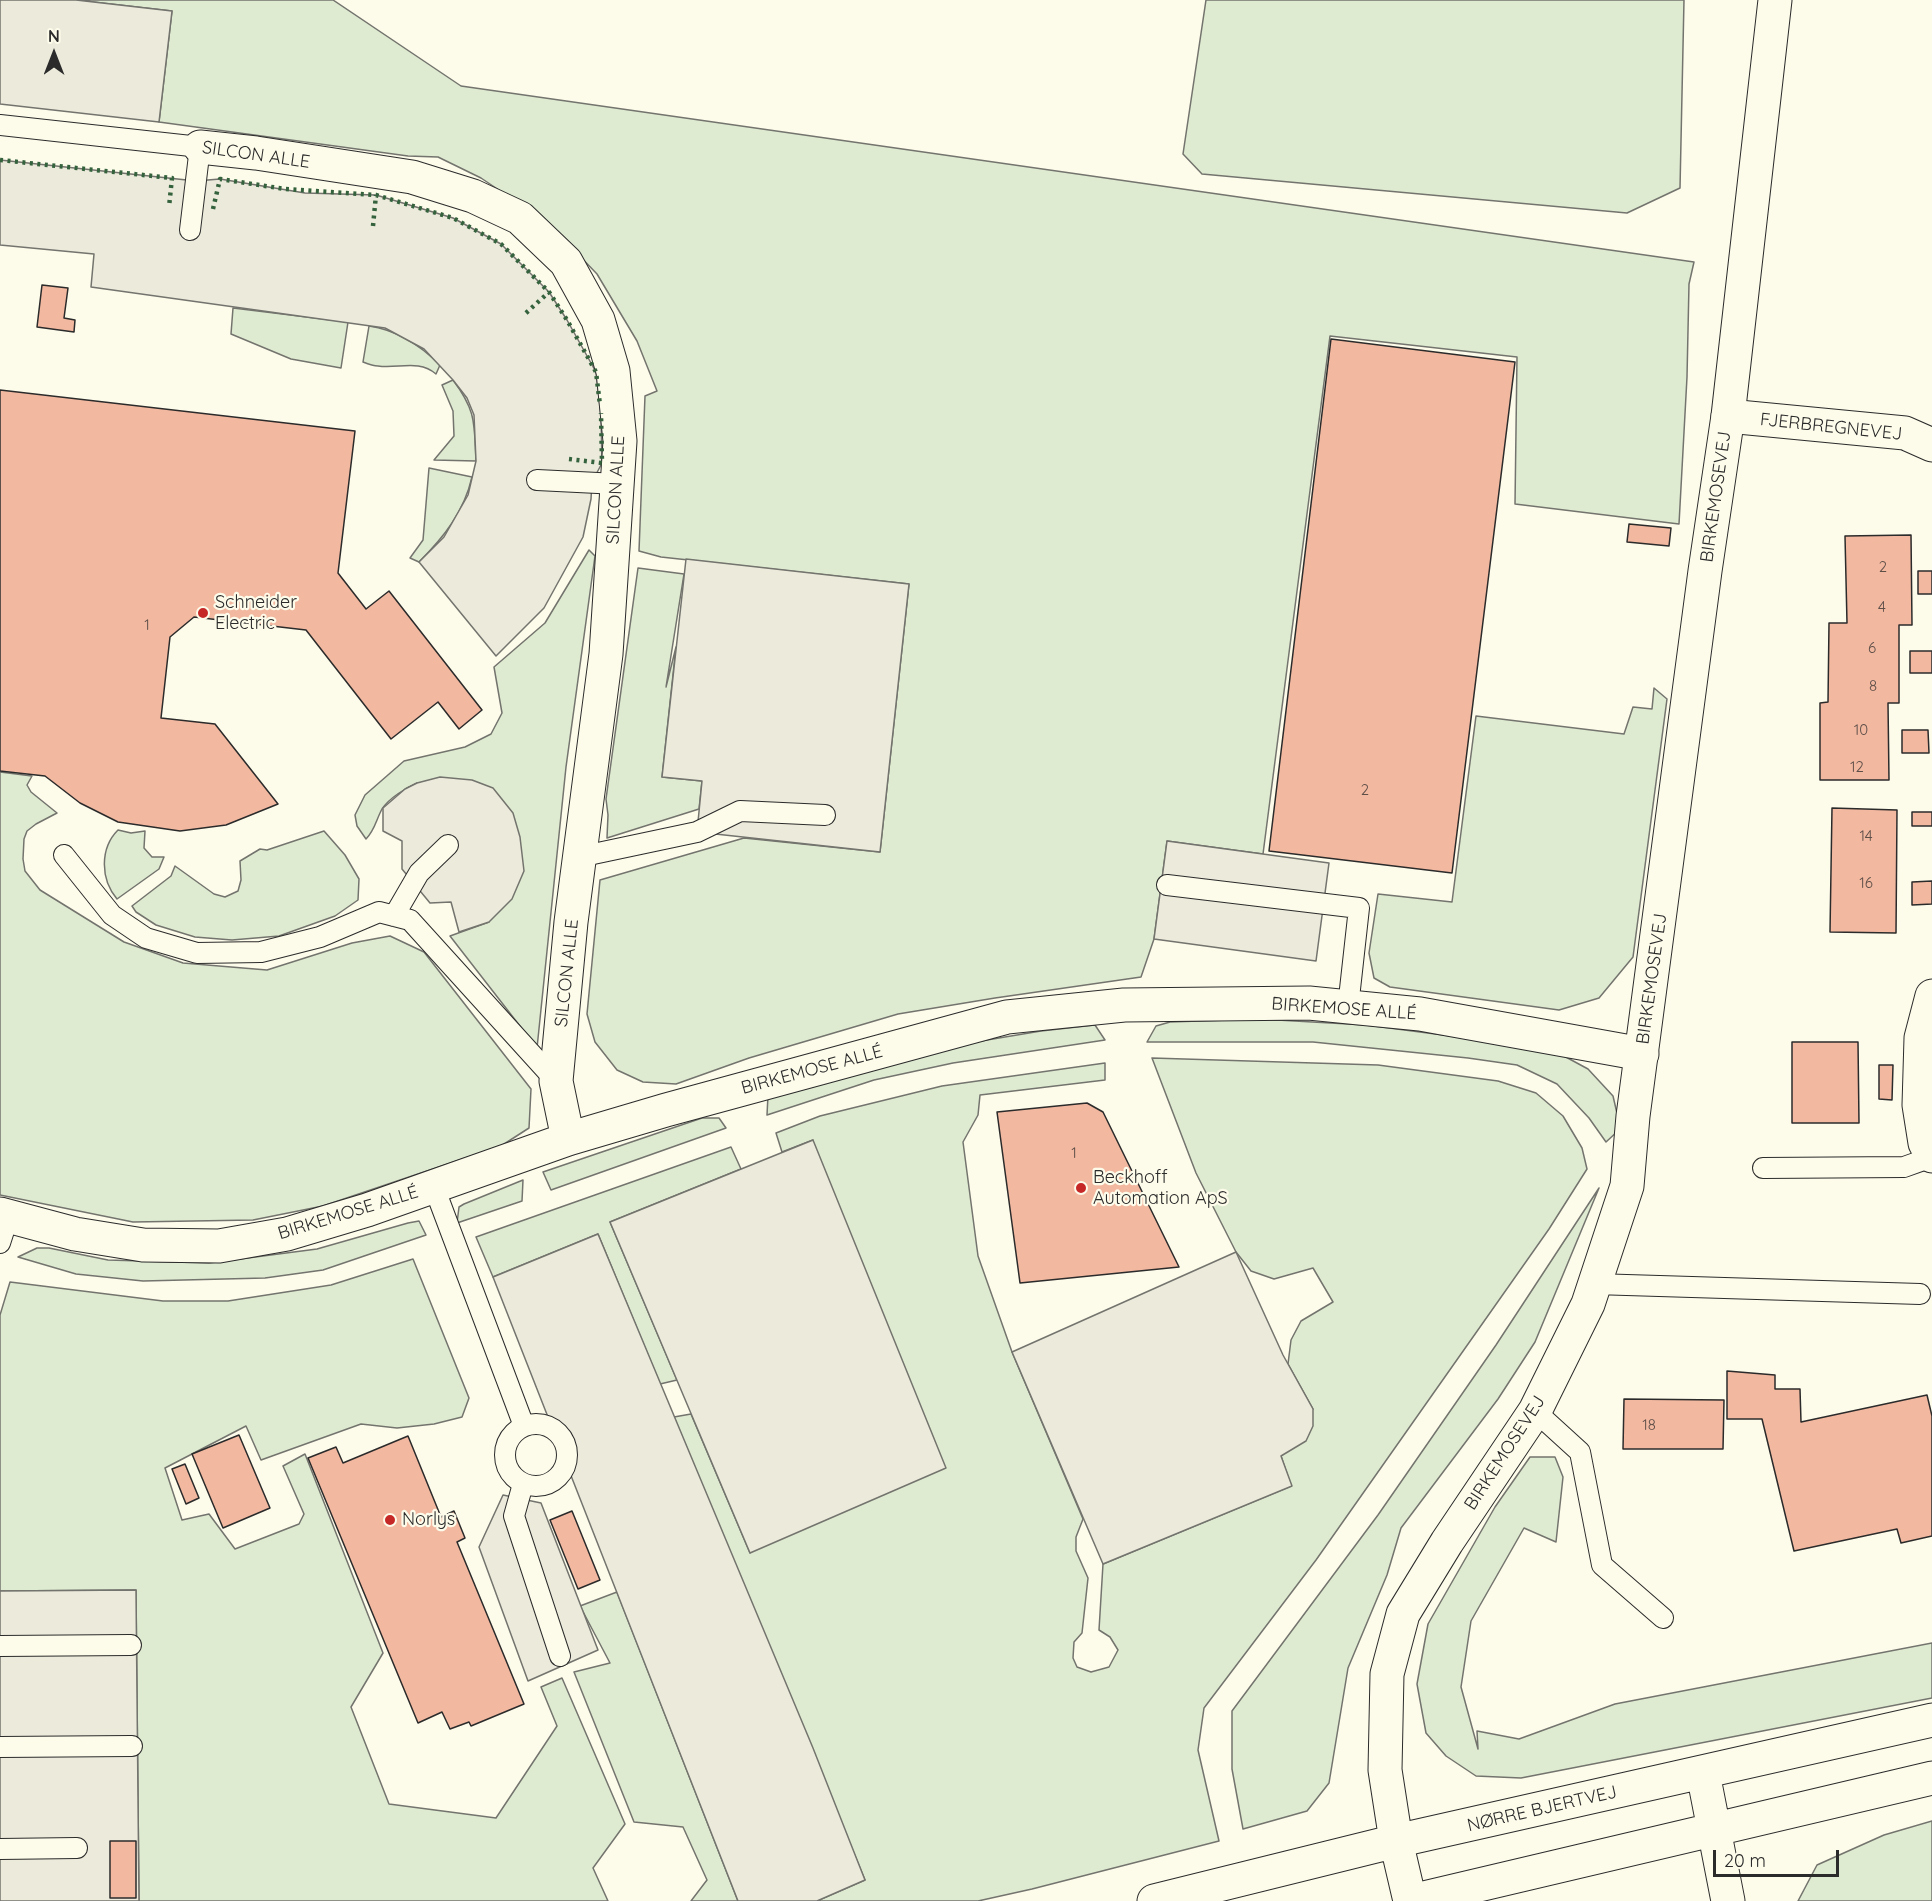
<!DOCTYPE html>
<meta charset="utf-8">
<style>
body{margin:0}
#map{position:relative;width:1932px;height:1901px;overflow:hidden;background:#fdfbea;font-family:Quicksand,sans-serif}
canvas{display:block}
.north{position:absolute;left:24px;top:24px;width:60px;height:60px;-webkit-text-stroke:4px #fdfbea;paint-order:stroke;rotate:0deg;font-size:16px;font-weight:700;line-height:24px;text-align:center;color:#2b2b2b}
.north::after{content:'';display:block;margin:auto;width:21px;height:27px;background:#2b2b2b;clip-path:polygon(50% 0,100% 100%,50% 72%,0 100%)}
.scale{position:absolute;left:1713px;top:1850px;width:126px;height:27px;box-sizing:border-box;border:3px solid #2b2b2b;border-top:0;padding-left:8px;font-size:18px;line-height:21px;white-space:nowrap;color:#2b2b2b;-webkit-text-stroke:4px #fdfbea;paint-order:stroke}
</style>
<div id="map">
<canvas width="1932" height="1901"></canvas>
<div class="north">N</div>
<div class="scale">20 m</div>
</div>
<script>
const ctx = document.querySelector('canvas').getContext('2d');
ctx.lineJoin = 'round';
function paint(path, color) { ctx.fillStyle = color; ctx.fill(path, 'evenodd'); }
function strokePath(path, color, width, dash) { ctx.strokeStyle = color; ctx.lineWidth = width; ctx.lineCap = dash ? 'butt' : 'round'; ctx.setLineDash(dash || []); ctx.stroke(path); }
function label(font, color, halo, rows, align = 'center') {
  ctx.font = font + ' Quicksand,sans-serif'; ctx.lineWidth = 4.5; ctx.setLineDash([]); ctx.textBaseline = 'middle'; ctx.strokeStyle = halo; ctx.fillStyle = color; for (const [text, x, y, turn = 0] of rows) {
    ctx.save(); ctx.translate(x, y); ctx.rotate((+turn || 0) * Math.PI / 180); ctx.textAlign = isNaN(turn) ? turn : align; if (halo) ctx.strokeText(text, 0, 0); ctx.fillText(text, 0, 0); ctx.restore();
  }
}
const green = new Path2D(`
 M76,0H333L461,86L1694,262L1689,284L1687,377L1679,524L1515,504L1517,357L1330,336L1263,854L1167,841L1154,939L1141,977L995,998L898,1014L749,1058L676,1084L643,1082L617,1070L595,1042L587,1014L600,880L744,838L880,852L909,584L661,557L639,551L645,396L657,391L637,341L597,274L548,223L481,178L438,157L408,156L159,122L172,11Z
 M1206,0H1684L1680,188L1627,213L1202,174L1183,154Z
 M233,308L348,322L341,368L291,359L231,334Z
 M369,326C397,330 421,346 440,365L436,374C419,359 398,369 378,366C373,366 368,364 363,362Z
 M453,380C477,412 474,424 476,461L434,460L454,436L453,411L442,385Z
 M429,468L472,477C464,512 444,537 419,562L410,558L423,540Z
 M589,550L595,556L566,767L537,1048L450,936L489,922L417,783C406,788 389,798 382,809C376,820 375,830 366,839L357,826L355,815L365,795L404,761L465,747L491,734L502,713L494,667L545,623Z
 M638,568L684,574L666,687L676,647L662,777L702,781L699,809L607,838L608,815L606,799Z
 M1654,688L1667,699L1633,957L1599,998L1559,1010L1390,987L1374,978L1369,953L1378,894L1452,902L1476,716L1624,734L1633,707L1652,709Z
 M0,772L32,776L27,785L31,792L57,813L36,824L27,831L24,839L23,859L25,871L40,890L124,942L183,963L267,970L352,943L390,936L424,952L531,1089L529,1128L501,1146L323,1206L253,1220L133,1222L0,1195Z
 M118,830L131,833L145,831L144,848L152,857H164L159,869L117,899C100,879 100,848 118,830Z
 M324,831L345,855L359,879L358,900L335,916L279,936L232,940L195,937L156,925L136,912L132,906L171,876L175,866L214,894L225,897L238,891L241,880L240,861L260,849L267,850Z
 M1259,1019L1366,1025L1551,1049L1588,1069L1613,1096L1619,1122V1130L1606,1142L1589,1118L1557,1084L1517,1065L1468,1058L1313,1042H1147L1156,1026L1170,1022Z
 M1095,1025L1105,1040L953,1063L874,1080L767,1115L768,1095L891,1056L1041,1031Z
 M1152,1058L1378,1065L1498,1081L1536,1093L1563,1116L1582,1148L1587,1169L1549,1229L1316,1560L1204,1708L1198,1750L1219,1841L1032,1889L978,1901H817L865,1880L674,1417L691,1414L750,1553L813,1140L782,1152L776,1133L820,1116L942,1086L1105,1063V1080L980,1095L978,1115L963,1142L978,1256L1012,1352L1083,1519L1076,1537V1551L1088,1578L1082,1633L1074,1642L1073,1658L1077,1667L1091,1672L1109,1667L1118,1650L1110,1637L1099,1630L1103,1564L1291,1486L1281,1456L1313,1409L1288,1364L1291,1340L1301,1321L1333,1302L1313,1268L1274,1279L1251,1271L1236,1252L1196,1173Z
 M702,1118H719L726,1128L551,1190L543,1172Z
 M731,1147L741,1169L610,1222L677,1380L660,1384L598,1234L493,1277L476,1237Z
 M523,1180L522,1201L457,1223L459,1207L464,1204Z
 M1599,1188L1535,1342L1498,1399L1401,1528L1387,1575L1348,1668L1329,1783L1307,1811L1243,1829L1232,1769V1711L1378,1515L1496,1345Z
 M419,1221L426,1235L323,1270L265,1278L143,1281L76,1274L18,1257L37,1248H49L108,1260L209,1263L317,1249L408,1223Z
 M413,1259L469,1398L462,1417L434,1424L397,1428L361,1424L261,1460L246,1426L165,1468L182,1520L209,1514L235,1549L299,1524L304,1514L283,1466L305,1454L383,1653L351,1707L389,1804L496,1818L557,1726L541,1687L562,1678L625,1824L593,1868L608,1901H139L136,1590L0,1591V1315L10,1282L163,1301H228L331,1285Z
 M1530,1457H1555L1563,1477L1556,1542L1524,1528L1471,1621L1461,1687L1478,1749L1477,1731L1519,1739L1615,1704L1932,1643V1698L1521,1778L1476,1776L1446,1756L1426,1733L1417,1684L1428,1624L1495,1507Z
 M617,1592L738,1901H691L707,1880L683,1827L634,1822L574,1672L610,1663L580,1606Z
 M1932,1821V1901H1798L1817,1865L1884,1835Z`);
paint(green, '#deebd1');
strokePath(green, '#74746e', 1.5);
const parking = new Path2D(`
 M0,0H76L172,11L159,122L0,104Z
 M0,160L196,181L220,179L305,193L376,195L453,218L501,244L549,292L567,320L596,372L601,415L602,463L592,482L591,499L583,537L544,608L496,656L419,562L444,537L468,495L476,461L474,415L467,398L453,380L424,349L385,328L91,287L94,254L0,245Z
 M686,559L909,584L880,852L697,832L702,781L662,777Z
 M440,777L472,780L493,788L513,813L520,837L524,871L512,899L489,922L459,932L451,902L430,903L402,869V841L383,831V808L405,789L417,783Z
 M1167,841L1329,863L1316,961L1154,939Z
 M813,1140L946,1468L750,1553L610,1222Z
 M598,1234L813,1748L865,1880L817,1901H738L493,1277Z
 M1236,1252L1283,1355L1313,1409V1426L1306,1441L1281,1456L1292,1486L1103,1564L1012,1352Z
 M503,1495L541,1503L598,1650L528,1681L479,1547Z
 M136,1590L139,1901H0V1591Z`);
paint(parking, '#eceadb');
strokePath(parking, '#74746e', 1.5);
const building = new Path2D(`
 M42,285L68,288L64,318L75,320L74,332L37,327Z
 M1331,339L1515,362L1452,873L1269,851Z
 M0,390L355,431L338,573L366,609L389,591L482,710L459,729L438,702L391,739L306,630L194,617L170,637L161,718L215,724L278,804L226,825L180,831L118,822L80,803L45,776L0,771Z
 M1629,524L1671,528L1669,546L1627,542Z
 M1911,535L1912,625H1899V703H1888L1889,780H1820V703L1828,702L1829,623H1847L1845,536Z
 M1918,571H1932V594H1918Z
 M1910,651H1932V673H1910Z
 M1902,730H1928L1929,753H1902Z
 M1832,808L1897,810L1896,933L1830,932Z
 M1912,812H1932V826H1912Z
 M1932,881V904L1912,905V882Z
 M1792,1042H1858L1859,1123H1792Z
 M1879,1065H1893L1892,1100L1879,1099Z
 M1087,1103L1103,1112L1179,1267L1020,1283L997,1112Z
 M1727,1371L1775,1375V1389H1800L1801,1422L1927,1395L1932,1416V1536L1901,1543L1897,1529L1794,1551L1762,1419H1727Z
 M1624,1399L1724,1400L1723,1449H1623Z
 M239,1435L270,1508L223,1528L192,1454Z
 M408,1436L441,1517L454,1511L465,1538L457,1542L524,1704L471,1726L469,1722L450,1729L442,1712L418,1723L308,1458L336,1447L343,1463Z
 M185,1464L199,1498L186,1504L172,1469Z
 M572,1511L600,1580L578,1589L550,1520Z
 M110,1841H136V1898H110Z`);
paint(building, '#f2b8a0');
strokePath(building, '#2b2b2b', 1.5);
const lane = new Path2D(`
 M0,125L200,147L190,230
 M537,480L618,484
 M64,855L112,915L146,938L197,953L261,952L320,937L379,912L410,920L556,1081
 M579,857L697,832L740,811L825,815
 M1167,885L1359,908L1348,1007
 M394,916L419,873L448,845
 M1763,1168L1904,1167L1932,1157
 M434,1187L524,1426
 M0,1243L8,1218
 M1594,1284L1920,1294
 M1535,1411L1580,1452L1602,1565L1663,1618
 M505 1455a31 31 0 1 1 62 0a31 31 0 1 1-62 0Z
 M523,1484L514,1516L560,1656
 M0,1646L131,1645
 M0,1747L132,1746
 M0,1849L77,1848`);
const street = new Path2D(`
 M200,147L256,153L412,177L473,196L520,218L566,262L598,320L613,371L620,441L606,654L571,922L556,1081L568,1139
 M1728,416L1905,433L1932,445
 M1932,996L1921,1038L1919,1105L1925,1143L1932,1156
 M0,1214L75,1234L143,1245L219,1246L287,1234L367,1210L568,1139L666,1110L1007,1017L1124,1005L1309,1003L1420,1014L1642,1054`);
const secondary = new Path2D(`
 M1703,1773L1728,1901
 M1154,1901L1396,1841L1932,1720
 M1410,1901L1396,1841L1385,1770L1387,1674L1403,1614L1447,1542L1535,1411L1588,1304L1627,1186L1633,1116L1705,571L1728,416L1775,0
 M1411,1901L1932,1778`);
strokePath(lane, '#2b2b2b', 22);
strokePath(street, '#2b2b2b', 35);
strokePath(secondary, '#2b2b2b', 35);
strokePath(lane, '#fdfbea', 20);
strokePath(street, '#fdfbea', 33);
strokePath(secondary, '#fdfbea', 33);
strokePath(new Path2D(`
 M0,160L172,178L169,207
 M213,209L220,179L285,189L376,195L453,218L501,244L549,292L567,320L596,372L600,405
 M373,226L376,195
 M526,313L549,292
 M569,459L602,463L601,413`), '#34623c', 4.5, [3, 4.5]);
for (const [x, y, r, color] of [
 [203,613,6,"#c62828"],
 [1081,1188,6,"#c62828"],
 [390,1520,6,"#c62828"]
]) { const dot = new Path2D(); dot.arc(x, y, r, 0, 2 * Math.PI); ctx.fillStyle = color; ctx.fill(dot); strokePath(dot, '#fdfbea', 2); }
label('15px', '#5d4e48', null, [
 ["2",1883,567],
 ["4",1882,607],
 ["1",147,625],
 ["6",1872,648],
 ["8",1873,686],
 ["10",1861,730],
 ["12",1857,767],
 ["2",1365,790],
 ["14",1866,836],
 ["16",1866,883],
 ["1",1074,1153],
 ["18",1649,1425]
]);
label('18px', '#2b2b2b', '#fdfbea', [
 ["SILCON ALLE",256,155,8],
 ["FJERBREGNEVEJ",1831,427,6],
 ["SILCON ALLE",616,490,-87],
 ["BIRKEMOSEVEJ",1716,497,-82],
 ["SILCON ALLE",567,973,-84],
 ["BIRKEMOSEVEJ",1652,979,-82],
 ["BIRKEMOSE ALLÉ",1344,1009,4],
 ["BIRKEMOSE ALLÉ",812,1070,-15],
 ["BIRKEMOSE ALLÉ",348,1213,-17],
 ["BIRKEMOSEVEJ",1505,1453,-57],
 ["NØRRE BJERTVEJ",1542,1809,-13]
]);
label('18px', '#2b2b2b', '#fdfbea', [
 ["Schneider",215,603],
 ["Electric",215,624],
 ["Beckhoff",1093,1178],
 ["Automation ApS",1093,1199],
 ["Norlys",402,1520]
], 'left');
</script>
